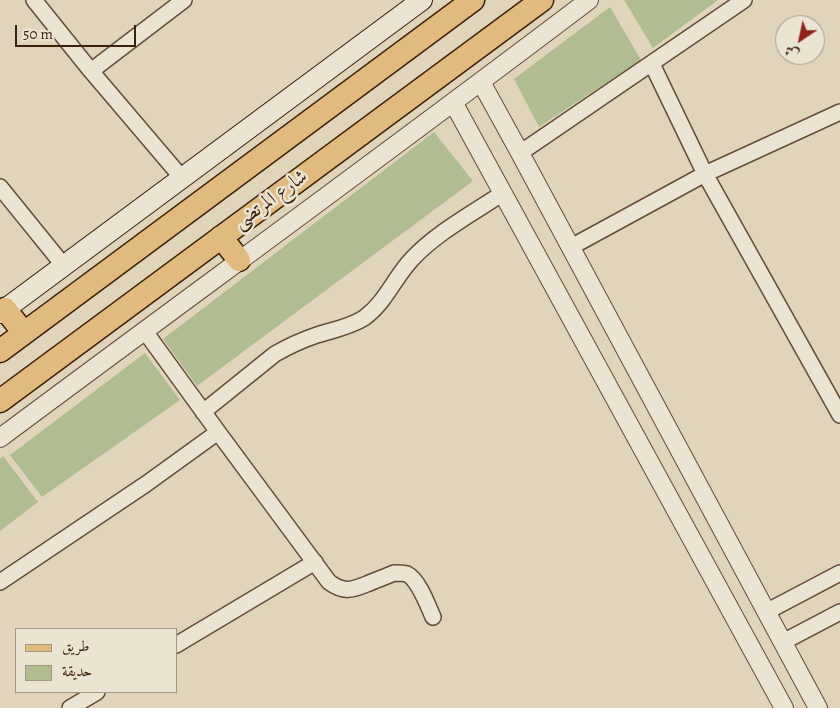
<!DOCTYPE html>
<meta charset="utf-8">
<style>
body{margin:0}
#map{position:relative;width:840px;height:708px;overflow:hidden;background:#e0d5bb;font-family:Alegreya,Amiri,serif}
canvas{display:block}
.legend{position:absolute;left:15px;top:628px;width:162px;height:65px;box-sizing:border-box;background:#ebe4d3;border:1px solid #a59582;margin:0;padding:6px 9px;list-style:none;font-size:15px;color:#3b1f08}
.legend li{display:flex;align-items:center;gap:10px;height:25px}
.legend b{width:25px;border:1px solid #a59582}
.north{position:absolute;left:775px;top:15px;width:50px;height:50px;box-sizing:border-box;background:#ebe4d3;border:1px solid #a59582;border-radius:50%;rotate:214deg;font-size:14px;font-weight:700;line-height:20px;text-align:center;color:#3b1f08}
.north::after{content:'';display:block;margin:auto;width:18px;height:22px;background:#8f2418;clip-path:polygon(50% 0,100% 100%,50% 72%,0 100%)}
.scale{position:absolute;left:15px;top:25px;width:121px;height:22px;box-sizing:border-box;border:2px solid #3b1f08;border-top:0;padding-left:6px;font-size:15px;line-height:18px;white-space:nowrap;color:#3b1f08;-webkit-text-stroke:4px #ebe4d3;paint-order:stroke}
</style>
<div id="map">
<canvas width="840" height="708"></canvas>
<ul class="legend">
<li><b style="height:6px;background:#e0ba7e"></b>طريق</li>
<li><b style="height:14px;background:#b1bd91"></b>حديقة</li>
</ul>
<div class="north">ش</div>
<div class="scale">50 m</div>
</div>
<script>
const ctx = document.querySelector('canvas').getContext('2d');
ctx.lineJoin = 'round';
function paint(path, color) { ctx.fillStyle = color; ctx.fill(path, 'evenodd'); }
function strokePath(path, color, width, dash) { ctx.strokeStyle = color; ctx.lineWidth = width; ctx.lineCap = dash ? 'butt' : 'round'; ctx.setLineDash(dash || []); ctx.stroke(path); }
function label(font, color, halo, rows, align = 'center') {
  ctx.font = font + ' Alegreya,Amiri,serif'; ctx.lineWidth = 5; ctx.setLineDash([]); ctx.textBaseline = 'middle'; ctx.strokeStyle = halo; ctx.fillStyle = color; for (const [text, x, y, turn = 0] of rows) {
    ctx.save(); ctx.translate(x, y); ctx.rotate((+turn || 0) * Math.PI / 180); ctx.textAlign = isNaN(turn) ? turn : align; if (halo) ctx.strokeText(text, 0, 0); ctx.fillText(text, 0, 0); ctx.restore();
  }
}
paint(new Path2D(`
 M624,0H718L653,48Z
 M610,7L641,60L539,127L514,79Z
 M434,132L473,181L197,386L163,339Z
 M145,353L180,400L42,497L10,455Z
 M3,456L38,502L0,531V459Z`), '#b1bd91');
const minor = new Path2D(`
 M34,0L91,71L182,178
 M652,64L705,174L840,415
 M91,71L184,0
 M520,153L744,0
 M0,187L64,266
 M571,247L705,174L840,112
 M144,330L218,432L329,582C344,593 352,590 367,584C376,580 385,577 394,573C399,573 403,573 407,574C419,580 428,606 433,617
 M203,412L275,354C289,346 302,340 317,335C333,330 350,327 364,318C386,302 394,278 412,259C436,233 473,213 503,193
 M0,582L146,484L218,432
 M766,612L840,573
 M783,642L840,612
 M176,645L315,562
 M70,708L97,692`);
const tertiary = new Path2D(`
 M481,82L520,153L818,708
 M453,102L784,708
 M0,438C196,292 394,148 589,0`);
const secondary = new Path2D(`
 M0,313L422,0`);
const primary = new Path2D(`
 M221,237L239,260
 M5,309L24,333
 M0,351L473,0
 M0,401L542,0`);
strokePath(minor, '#644c35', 18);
strokePath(tertiary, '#644c35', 20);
strokePath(secondary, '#3b1f08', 22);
strokePath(primary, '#3b1f08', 25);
strokePath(minor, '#ebe4d3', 15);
strokePath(tertiary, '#ebe4d3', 18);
strokePath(secondary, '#ebe4d3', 20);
strokePath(primary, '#e0ba7e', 22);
label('20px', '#3b1f08', '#ebe4d3', [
 ["شارع المرتضى",271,200,-36]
]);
</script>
